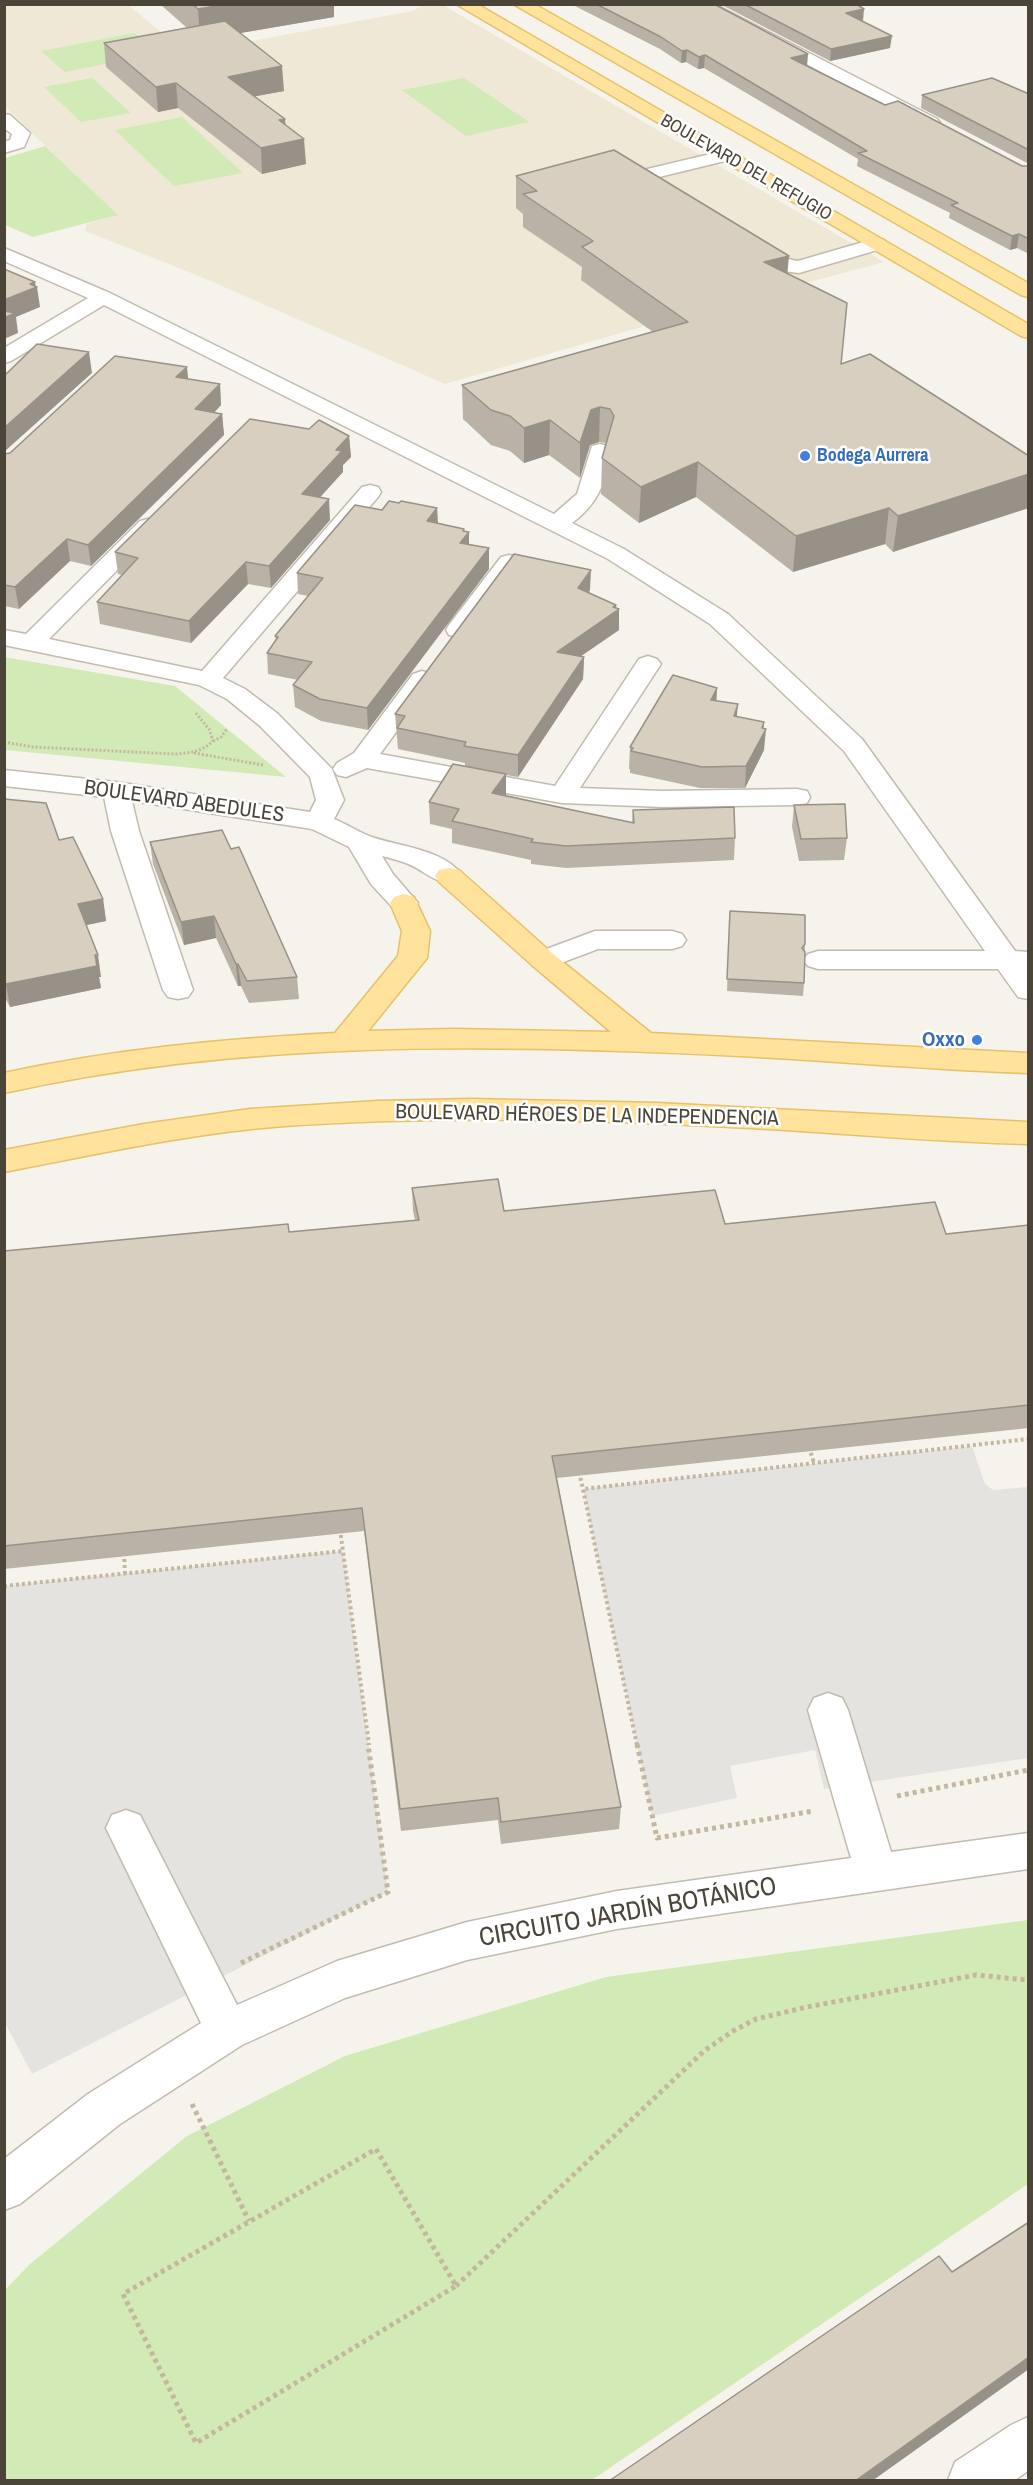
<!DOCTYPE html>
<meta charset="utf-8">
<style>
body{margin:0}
#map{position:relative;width:1033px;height:2485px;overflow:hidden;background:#f6f3ec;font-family:"Archivo Narrow",sans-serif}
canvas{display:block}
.frame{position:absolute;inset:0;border:6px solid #4b4439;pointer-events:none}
</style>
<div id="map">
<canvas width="1033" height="2485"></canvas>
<div class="frame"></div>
</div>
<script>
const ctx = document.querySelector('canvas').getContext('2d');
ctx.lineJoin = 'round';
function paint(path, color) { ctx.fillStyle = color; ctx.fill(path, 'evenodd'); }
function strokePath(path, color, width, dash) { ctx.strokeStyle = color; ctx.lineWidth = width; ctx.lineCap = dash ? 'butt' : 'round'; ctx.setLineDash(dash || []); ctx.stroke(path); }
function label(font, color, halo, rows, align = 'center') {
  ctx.font = font + ' "Archivo Narrow",sans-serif'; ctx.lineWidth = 5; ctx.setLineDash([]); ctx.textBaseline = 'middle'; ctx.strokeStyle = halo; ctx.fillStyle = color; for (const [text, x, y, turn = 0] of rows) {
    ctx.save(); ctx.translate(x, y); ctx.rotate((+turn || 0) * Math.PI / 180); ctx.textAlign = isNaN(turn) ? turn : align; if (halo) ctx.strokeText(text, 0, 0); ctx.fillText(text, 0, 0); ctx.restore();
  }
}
paint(new Path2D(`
 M4,5H128L187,53L412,11L424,5H443L884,262L645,326L445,384L199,276L85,231L87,224L117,215L5,107Z`), '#efe8d6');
paint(new Path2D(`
 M135,33L160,53L65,72L41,51Z
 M92,78L131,113L81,122L44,87Z
 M464,78L529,122L466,136L402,90Z
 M182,117L243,173L174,186L115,130Z
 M45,146L118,215L33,237L5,225V158Z
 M4,657L175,686L286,777L5,750Z
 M1028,1920V2184L592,2480H5V2290L30,2264L187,2136L345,2056L606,1977Z`), '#d2eab5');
paint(new Path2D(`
 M972,1446L985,1484L993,1490L1028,1487V1758L824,1789L815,1750L730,1766L737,1798L652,1816L583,1489Z
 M343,1551L388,1892L32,2074L5,2023L4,1586Z`), '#e5e3e0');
const minor = new Path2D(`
 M693,4H714L937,119L940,123L937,127H925Z
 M4,114L10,115L30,133L24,147L4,153V142L10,140L12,134L4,128Z
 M723,151L729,152L732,156L729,160L655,178L681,198L679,202H665L636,181L639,171Z
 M877,238L884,240L887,244L884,248L799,273L775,270L742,250L739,246L742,242C762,237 778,260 798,261Z
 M4,248L110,293L554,514L577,494L592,446L600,444L608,446L611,451C606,482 598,504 572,523L624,549L728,614L862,739L1015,951L1028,952V999L1018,997L998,969H818L808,966L803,960L808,954L818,951H985L844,751L710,624L608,559L104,305L11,361L4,363V348L88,298L4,261Z
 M370,485L378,487L381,492L378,497L223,678L245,689L278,714L332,769L344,800L334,819C346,824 357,831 369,836C398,847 443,848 463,876L459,882C437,887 425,870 406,863C398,860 390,858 382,856L393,874L418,903L414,909L404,912L394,909L371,884L349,847L312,829L132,801L139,831L193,990L188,997L178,999L168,997L163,990L111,831L104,797L4,786V770L116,782L310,812L316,800L310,777L260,726L227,699L199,685L4,645V630L26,634L140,521L148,519L156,521L160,526L156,531L49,639L202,671L362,487Z
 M509,555L517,557L521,562L467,635L458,637L449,635L446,630L449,625L501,557Z
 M648,656L657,659L661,664L580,788L663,791L797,789L807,791L810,797L807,803L797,805L663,807L562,803L367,768L346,777L337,775L333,769L337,763L354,753L413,674L422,671L431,674L435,679L380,754L555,786L639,659Z
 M595,931H672L682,934L686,940L682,946L672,949H598L553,966L543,969L533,966L528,960L533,954Z
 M828,1693L842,1698L848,1710L891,1852L1028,1833V1869L617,1929L467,1960L345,1998L242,2045L120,2124L20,2204L4,2210V2159L88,2094L201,2023L106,1828L112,1815L126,1810L140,1815L237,2005L337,1961L467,1922L617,1891L851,1858L808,1710L814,1698Z
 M1028,2417V2471L1015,2480H948L955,2462L1011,2425Z`);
const major = new Path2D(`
 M456,4H477L1028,324V338L1021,336Z
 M513,4H534L1028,283V297L1021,295Z
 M449,868L459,870L553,954L651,1033L1028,1053V1073C932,1070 836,1061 740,1056C495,1044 245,1039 4,1093V1073C114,1049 223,1039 335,1033L398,956L402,931L390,903L394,897L404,894L414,897L430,931L427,958L368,1031L452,1029L611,1032L533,966L439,882L435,876L439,870Z
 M471,1099L657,1103L1028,1122V1144C936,1142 843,1133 750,1128C595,1120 440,1115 285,1126C190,1133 97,1154 4,1172V1150L144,1124L250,1109L378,1101Z`);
strokePath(minor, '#c2bbae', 3);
strokePath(major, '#e6c16a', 3);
strokePath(new Path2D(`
 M213,741L221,737L227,729
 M4,742L33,747L174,754C189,753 202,752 213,741L209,729L195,712
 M194,753L263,765`), '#c4b79f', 3, [2, 2]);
strokePath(new Path2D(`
 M809,1447L814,1463
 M579,1472L583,1489
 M340,1529L369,1745
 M124,1553L125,1574
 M4,1586L343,1551
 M637,1745L583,1489L1028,1439`), '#c4b79f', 4, [3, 3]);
strokePath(new Path2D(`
 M637,1744L657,1838L813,1811
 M897,1796L1028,1770
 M241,1963L388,1892L368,1744
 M192,2104L249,2221
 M376,2149L456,2286L196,2443L123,2294Z
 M456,2286L704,2051L733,2031L756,2019L807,2007L976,1975L1028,1980`), '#c4b79f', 5, [4, 4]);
paint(minor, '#fff');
paint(major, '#ffe39c');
paint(new Path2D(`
 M160,4H334V17L240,33L284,91L255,96L286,125L306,164L262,174L178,108L158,112L106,67L104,43L187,28Z
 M571,4H714L807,66L885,105L1022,166H1029V254L1017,248L1010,250L949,218L950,213L857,166L858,159L704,68L698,69L686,62L681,63L660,49Z
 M720,4H856L863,21L890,48L830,61Z
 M1029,94V164L921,108L922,95Z
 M516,176L788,274L841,363L1029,456L893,552L885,544L793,572L696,497L639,523L601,494L602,458L606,443L599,442L590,445L580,478L549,455L524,463L510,451L491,445L463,419L462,385L653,332L581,280L582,267L523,227V214L516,208Z
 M188,379L220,384L221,405L214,413L222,414L224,435L91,566L70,561L19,609L4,606V454L10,453Z
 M349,436L351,457L343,465V472L320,497L330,520L271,588L248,584L191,643L100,624L97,602L122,575L118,574L115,552Z
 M437,508L438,523L464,529L469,544L489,548V569L368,730L321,721L295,707L293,685L298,680L268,674L267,653L276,640L275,636L308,596L298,594L297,573L382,510Z
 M590,590L589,593L616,605L619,630L580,657H584L583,679L518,777L506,775V795L632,823L633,810L735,838L734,860L566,868L531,864V860L452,843V829L430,824L429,802L465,766V763L398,749L395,714Z
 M717,688L716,701L737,716L764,728V750L745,788H700L630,773V769H629L630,747Z
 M4,799L59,840L103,899L106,921L86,925L101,977H99L101,988L10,1007L4,996Z
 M794,805L847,838L844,860L799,861L792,827Z
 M150,842L231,849L297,977L299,999L249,1003L241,986H238L216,938L184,945L153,864Z
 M730,911L805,944L804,983L803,996L727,991Z
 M412,1188L504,1211L725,1224L946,1234L1029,1225V1428L557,1478L621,1807L619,1829L501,1844L498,1820L401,1831L364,1531L4,1569V1251L289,1232L415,1220L413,1211Z`), '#bab2a6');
paint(new Path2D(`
 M228,4H334V17L200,40L198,9Z
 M864,9L863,21L846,13Z
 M892,36L890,48L830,61L831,49Z
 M687,50L686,62L681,63L682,51Z
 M808,54L807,67L791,58Z
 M705,55L704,68L698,69L699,57Z
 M282,66L284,91L230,101L228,77Z
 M176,83L178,108L158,112L156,87Z
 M285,119L287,143L304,139L306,164L262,174L261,148L279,120Z
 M1019,234L1017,248L1010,250L1012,236Z
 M789,256L786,289L764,262Z
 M35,282L36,288L37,287L40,307L16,317L18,333L4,339V300Z
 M89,352L92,373L4,452V428Z
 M187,367L189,387L176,377Z
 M220,384L221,405L197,430L195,409Z
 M600,407L599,442L590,445L580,478V443L591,410Z
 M222,414L224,435L91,566L88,545Z
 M550,420L549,455L524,463V428Z
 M349,436L351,457L343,465V472L304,515L302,494L336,450Z
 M698,462L696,497L639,523L641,487Z
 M1029,474V508L893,552L898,516Z
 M329,499L330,520L271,588L269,566Z
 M437,508L438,529L427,521Z
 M889,508L885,544L793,572L796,536Z
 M464,529V538L469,532V553L460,543L463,531Z
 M67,539L70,561L19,609L15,587Z
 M489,548V569L368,730L367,708Z
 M246,562L248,584L191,643L189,621Z
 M591,570L590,590L578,609V588Z
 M616,605V612L619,609V630L556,673L557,652Z
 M584,657L583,679L518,777V755Z
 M717,688L716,710L711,700Z
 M738,704L736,725L734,716Z
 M764,722L763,734L766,729L764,750L745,788L746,766Z
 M506,774V795L492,793Z
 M103,899L106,921L82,926L78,904Z
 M214,916L216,938L184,945L181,922Z
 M98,955L101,977H99L101,988L10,1007L6,984Z
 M236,964H238L241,986H238Z
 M1029,2357V2369L872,2481H855Z`), '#979187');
const building = new Path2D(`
 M192,4H228L198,9Z
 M596,4H714L808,54L791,58L885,105L898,101L1022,166H1029V239L1019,234L1012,236L951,205L958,203L858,153L867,151L705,55L699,57L687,50L682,51L661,37Z
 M744,4H856L864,9L846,13L892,36L831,49Z
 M225,21L282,66L228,77L285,119L279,120L304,139L261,148L176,83L156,87L104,43Z
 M992,78L1029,94V150L922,95Z
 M614,150L789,256L764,262L847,303L841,364L870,354L1029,456V474L898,516L889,508L796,536L698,462L641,487L602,458L614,416L610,409L600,407L591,410L580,443L550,420L524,428L510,416L491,410L462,385L688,322L582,247L593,241L523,194L537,191L516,176Z
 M4,269L35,282L30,284L37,287L4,300Z
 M4,311L15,313L4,318Z
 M37,344L89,352L4,428V376Z
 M115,356L187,367L176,377L220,384L195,409L222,414L88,545L67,539L15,587L4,585V454L10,453Z
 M250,419L309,429L319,420L349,436L336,450L342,451L302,494L329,499L269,566L246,562L189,621L97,602L138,558L115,552Z
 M389,501L399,503L401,501L437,508L427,521L464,529L463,531L469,532L460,543L489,548L367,708L320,699L293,685L312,662L267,653L278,637L275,636L323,578L297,573L355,505L382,510Z
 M514,554L591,570L578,588L616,605L613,607L619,609L557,652L584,657L518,755L464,746L466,742L397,728L405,716L395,714Z
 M673,675L717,688L711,700L738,704L734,716L764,722L762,728L766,729L746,766L702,767L631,751L633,748L630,747Z
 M453,764L506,774L492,793L634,823L633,810L734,807L735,838L566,846L531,842L533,839L452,821L459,809L429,802Z
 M4,799L46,803L59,840L73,837L103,899L78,904L98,955H95L97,966L6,984L4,982Z
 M845,804L847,838L801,839L794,805Z
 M222,830L231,849L239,847L297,977L247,981L238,964H236L214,916L181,922L150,842Z
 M730,911L805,915V944L802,948L805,952L804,983L727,979Z
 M498,1179L504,1211L715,1190L725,1224L935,1202L946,1234L1029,1225V1405L552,1456L621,1807L501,1822L498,1798L400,1809L362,1508L4,1546V1251L288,1224L289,1232L419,1220L412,1188Z
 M1029,2222V2357L855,2481H609L939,2256L952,2272Z`);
paint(building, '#d8cfc1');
strokePath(building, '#979187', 1.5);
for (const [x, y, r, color] of [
 [805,456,6,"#3f7fe0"],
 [977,1040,6,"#3f7fe0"]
]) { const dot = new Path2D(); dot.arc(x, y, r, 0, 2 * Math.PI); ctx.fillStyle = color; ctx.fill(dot); strokePath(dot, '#fff', 2); }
label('18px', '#4b4439', '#fff', [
 ["BOULEVARD DEL REFUGIO",746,168,30]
]);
label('bold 18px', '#366cbe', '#fff', [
 ["Bodega Aurrera",817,456]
], 'left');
label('21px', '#4b4439', '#fff', [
 ["BOULEVARD ABEDULES",184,802,8],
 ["BOULEVARD HÉROES DE LA INDEPENDENCIA",587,1116,1]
]);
label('bold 21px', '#366cbe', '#fff', [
 ["Oxxo",965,1040]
], 'right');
label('26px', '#4b4439', '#fff', [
 ["CIRCUITO JARDÍN BOTÁNICO",628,1913,-10]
]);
</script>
